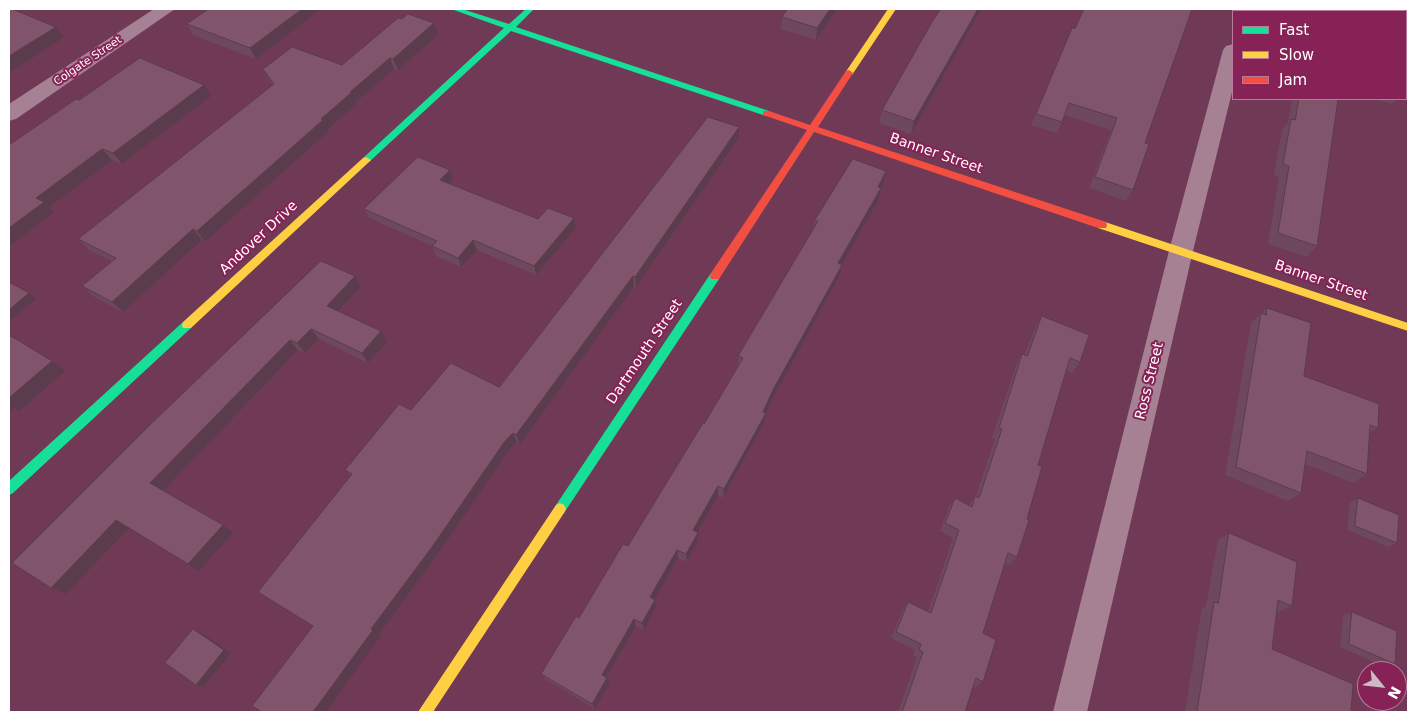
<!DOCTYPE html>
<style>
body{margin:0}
#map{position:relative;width:1417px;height:721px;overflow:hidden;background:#703955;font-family:"DejaVu Sans",sans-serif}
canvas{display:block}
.frame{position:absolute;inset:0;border:10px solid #fff;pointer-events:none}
.legend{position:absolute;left:1232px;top:10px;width:175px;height:90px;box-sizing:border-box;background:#872256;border:1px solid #b77a9a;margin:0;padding:6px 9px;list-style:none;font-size:15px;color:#fff}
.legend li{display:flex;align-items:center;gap:10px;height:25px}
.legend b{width:25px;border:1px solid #b77a9a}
.north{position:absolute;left:1357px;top:661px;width:50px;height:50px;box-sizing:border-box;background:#872256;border:1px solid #b77a9a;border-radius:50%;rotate:119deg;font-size:14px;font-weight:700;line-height:20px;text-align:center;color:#fff}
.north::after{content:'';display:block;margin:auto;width:18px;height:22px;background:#cdbac4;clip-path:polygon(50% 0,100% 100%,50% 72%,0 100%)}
</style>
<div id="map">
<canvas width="1417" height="721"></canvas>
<div class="frame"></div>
<ul class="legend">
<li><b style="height:6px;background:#16e098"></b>Fast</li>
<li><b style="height:6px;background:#ffcf43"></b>Slow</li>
<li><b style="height:6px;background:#f24e42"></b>Jam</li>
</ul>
<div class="north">N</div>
</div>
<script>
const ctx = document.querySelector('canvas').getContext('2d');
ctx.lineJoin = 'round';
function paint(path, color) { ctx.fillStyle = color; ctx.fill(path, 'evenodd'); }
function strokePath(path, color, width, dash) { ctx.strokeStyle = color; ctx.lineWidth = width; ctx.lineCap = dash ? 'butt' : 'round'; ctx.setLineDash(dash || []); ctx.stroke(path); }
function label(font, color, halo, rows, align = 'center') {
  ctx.font = font + ' "DejaVu Sans",sans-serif'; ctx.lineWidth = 4; ctx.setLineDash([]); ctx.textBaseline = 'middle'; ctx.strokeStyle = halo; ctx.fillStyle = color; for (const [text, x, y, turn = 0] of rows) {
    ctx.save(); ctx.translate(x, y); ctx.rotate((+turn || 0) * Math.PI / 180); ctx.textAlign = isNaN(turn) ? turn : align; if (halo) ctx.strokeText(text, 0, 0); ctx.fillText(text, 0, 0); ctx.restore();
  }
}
paint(new Path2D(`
 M154,9H175L16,119L9,121V104Z
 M1235,9H1253L1252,11H1234Z
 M1233,44V88L1193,251L1087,712H1053L1169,251L1223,50L1226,46Z`), '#a68093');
paint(new Path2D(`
 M451,9H462L509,24L526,9H534L516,27L769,111L770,113L766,116L511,31L369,162H363V158L504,28Z
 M715,272L719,273L720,276L719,279L564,513L560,515L556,513L554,509L556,505L711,273Z
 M187,321L191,322L192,325L191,328L13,493L9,495V481L183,322Z`), '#16e098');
paint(new Path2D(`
 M888,9H896L852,75H846L845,73Z
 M366,157L371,160L369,162L191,328H183L182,325L183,322L363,158Z
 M1102,221L1408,323V331L1098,228L1097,225Z
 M560,503L564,505L566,509L564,513L433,712H418L556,505Z`), '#ffcf43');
paint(new Path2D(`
 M849,70L853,73L818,127L1106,222L1107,225L1106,228H1098L814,132L719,279H711L710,276L711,273L807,130L763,115V111H769L810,125L846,71Z`), '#f24e42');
paint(new Path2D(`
 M321,9L256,59L193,35L187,24Z
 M788,9H837L816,40L781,29L782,17Z
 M1308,9H1408L1406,11H1308Z
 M402,19L434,23L438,35L398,70L394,69L356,102L357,104L328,129L329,131L205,242L202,240L123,312L93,296L82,286L112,261L89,250L78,239L273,86L263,69L342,65Z
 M1072,28L1145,143L1133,190L1126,201L1089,188L1111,130L1065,115L1057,133L1031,125Z
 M950,64L911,134L879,123L882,110Z
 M211,96L122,164L112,160L49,207L54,212L9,247V145L79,100Z
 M1292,99H1338L1317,246L1307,257L1268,244L1279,177L1274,175L1282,130L1288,122Z
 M1374,99H1397L1392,104Z
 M739,127L738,139L636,287H634L520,444L517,442L509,450L438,554L379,634L381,635L313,626L351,476L345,470L411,410L499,387Z
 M886,171L883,184L881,188L878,201L842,264L839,277L773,398L766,413L764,423L723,498L718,495L697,532L698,533V541L687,562L678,558L654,600L656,607L644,630L636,626L606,678L610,683L595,709L545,679L541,674L628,546L704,424L738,367V356L813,230L815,220Z
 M453,180L449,184L538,219L574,218L576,228L536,275L477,250L461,267L436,256L432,246H433L369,218L364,209Z
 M355,276L361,287L339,311L387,342L368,363L319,339L305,353L298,350L163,491L233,533L199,571L129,528L66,594L51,588L152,423Z
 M1267,308L1304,376L1378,428L1369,433L1367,474L1353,483L1305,464L1301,493L1288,501L1225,475L1251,323Z
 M1042,316L1080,362L1072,373L1066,370L1038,465L1027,519L1017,557L1010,565L1005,563L983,633V682L975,687L973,686L965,712H898L917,657L913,656L915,650L891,638L903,609L908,602L928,612L953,538L940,531L949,507L955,498L969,505L975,496H976L995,439L992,438L1016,365L1022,354L1024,355L1035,328Z
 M1358,498L1397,543L1389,547L1347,530L1350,503Z
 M1229,533L1292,606L1278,612H1277L1272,649L1351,712H1185L1202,608L1206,606L1218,540Z
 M1352,612L1395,664L1385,667L1340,647L1343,615Z`), '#6e495d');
paint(new Path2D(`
 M302,9H321L256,59L250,48Z
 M830,9H837L816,40L817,28Z
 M978,9H981L911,134L914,121Z
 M434,23L438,35L398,70L393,59Z
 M56,27L64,37L9,73V56Z
 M390,58L394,69L356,102L357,104L328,129L329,131L205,242L197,231L350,92Z
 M204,85L211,96L122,164L113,153Z
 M739,127L738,139L636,287L635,277Z
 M102,149L112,160L49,207L54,212L9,247V228L36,198Z
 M450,170L453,180L444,190L440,180Z
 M886,171L883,184L875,200L878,187Z
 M881,188L878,201L836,275L838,263Z
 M574,218L576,228L536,275L534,266Z
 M193,229L202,240L123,312L112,302Z
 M473,240L477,250L461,267L458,258Z
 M842,265L839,277L773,398L766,413L764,423L723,498L724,489L774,388Z
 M355,276L361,287L334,316L327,306Z
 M633,276L634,287L520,444L516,435Z
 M29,293L36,299L12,319L9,317V310Z
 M311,329L319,339L305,353L297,343Z
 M381,331L387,342L368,363L362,353Z
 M290,340L298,350L162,492L150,483Z
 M52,361L65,371L19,411L9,404V398Z
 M9,404L14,408L9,412Z
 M513,433L517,442L509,450L438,554L379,634L381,635L326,712H313L371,629L505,441Z
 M718,486V495L694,539L693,530Z
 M116,520L129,528L66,594L51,588Z
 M223,525L233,533L199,571L188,564Z
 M698,533V541L687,562L686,554Z
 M677,550L678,558L652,604L650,597Z
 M655,600L656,607L644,630L642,623Z
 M634,619L636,626L604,681L602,675Z
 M193,629L200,632L231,653L203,687L196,685Z
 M607,678L610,683L595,709L592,704Z`), '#5a3c4c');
const building = new Path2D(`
 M9,9H12L56,27L9,56Z
 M209,9H302L250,48L187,24Z
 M788,9H830L817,28L782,17Z
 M941,9H978L914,121L882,110L932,22Z
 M1084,9H1192L1145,143L1149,144L1133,190L1095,177L1117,118L1069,103L1062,122L1036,114L1072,28H1075Z
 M1314,9H1408L1406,42V11H1314Z
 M408,14L434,23L393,59L390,58L350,92H352L321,119L323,120L197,231L193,229L112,302L82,286L116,258L78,239L274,84L263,69L292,47L342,65L398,18L402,19Z
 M140,58L204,85L113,153L102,149L36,198L44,202L9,228V145L76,99L79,100Z
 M1299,99H1338L1317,246L1278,233L1289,166L1283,164L1291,119L1295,120Z
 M708,117L739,127L635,277L633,276L516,435L513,433L505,441L432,547L371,629L373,630L313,712H262L252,706L313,626L258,592L352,474L345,470L399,404L411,410L451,363L499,387Z
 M418,157L450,170L440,180L538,219L548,208L574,218L534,266L473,240L458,258L432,246L437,241L364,209Z
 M853,159L886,171L878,187L881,188L838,263L842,265L774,388L763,412L766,413L724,489L718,486L693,530L698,533L686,554L677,550L650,597L655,600L642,623L634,619L602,675L607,678L592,704L541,674L576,616L579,618L623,544L628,546L703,423L704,424L743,358L738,356L818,221L815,220Z
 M321,261L355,276L327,306L381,331L362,353L311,329L297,343L290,340L150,483L223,525L188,564L116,520L51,588L12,563L152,423Z
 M9,282L29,293L9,310Z
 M1267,308L1311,323L1304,376L1379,404L1378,428L1370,425L1367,474L1307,451L1301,493L1236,467L1261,313L1266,315Z
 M1042,316L1089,335L1080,362L1070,358L1038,465L1042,467L1027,519L1029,520L1017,557L1008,553L983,633L996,640L983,682L976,678L965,712H902L923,652L919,650L921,644L896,632L908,602L931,613L959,530L945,523L955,498L972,507L975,496L979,498L1002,429L999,428L1022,354L1027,356Z
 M11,336L52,361L9,398V339Z
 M1358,498L1399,515L1397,543L1355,526Z
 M1229,533L1297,562L1292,606L1278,600L1272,649L1353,684L1351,712H1197L1214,602L1218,603Z
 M1352,612L1397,631L1395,664L1349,644Z
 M193,629L224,650L196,685L165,663Z`);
paint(building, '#80556c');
strokePath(building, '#5a3c4c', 1);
label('11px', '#fff', '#872256', [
 ["Colgate Street",88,61,-34]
]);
label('14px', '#fff', '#872256', [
 ["Banner Street",936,154,19],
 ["Andover Drive",259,238,-43],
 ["Banner Street",1321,281,19],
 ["Dartmouth Street",645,352,-56],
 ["Ross Street",1150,381,-76]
]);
</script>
